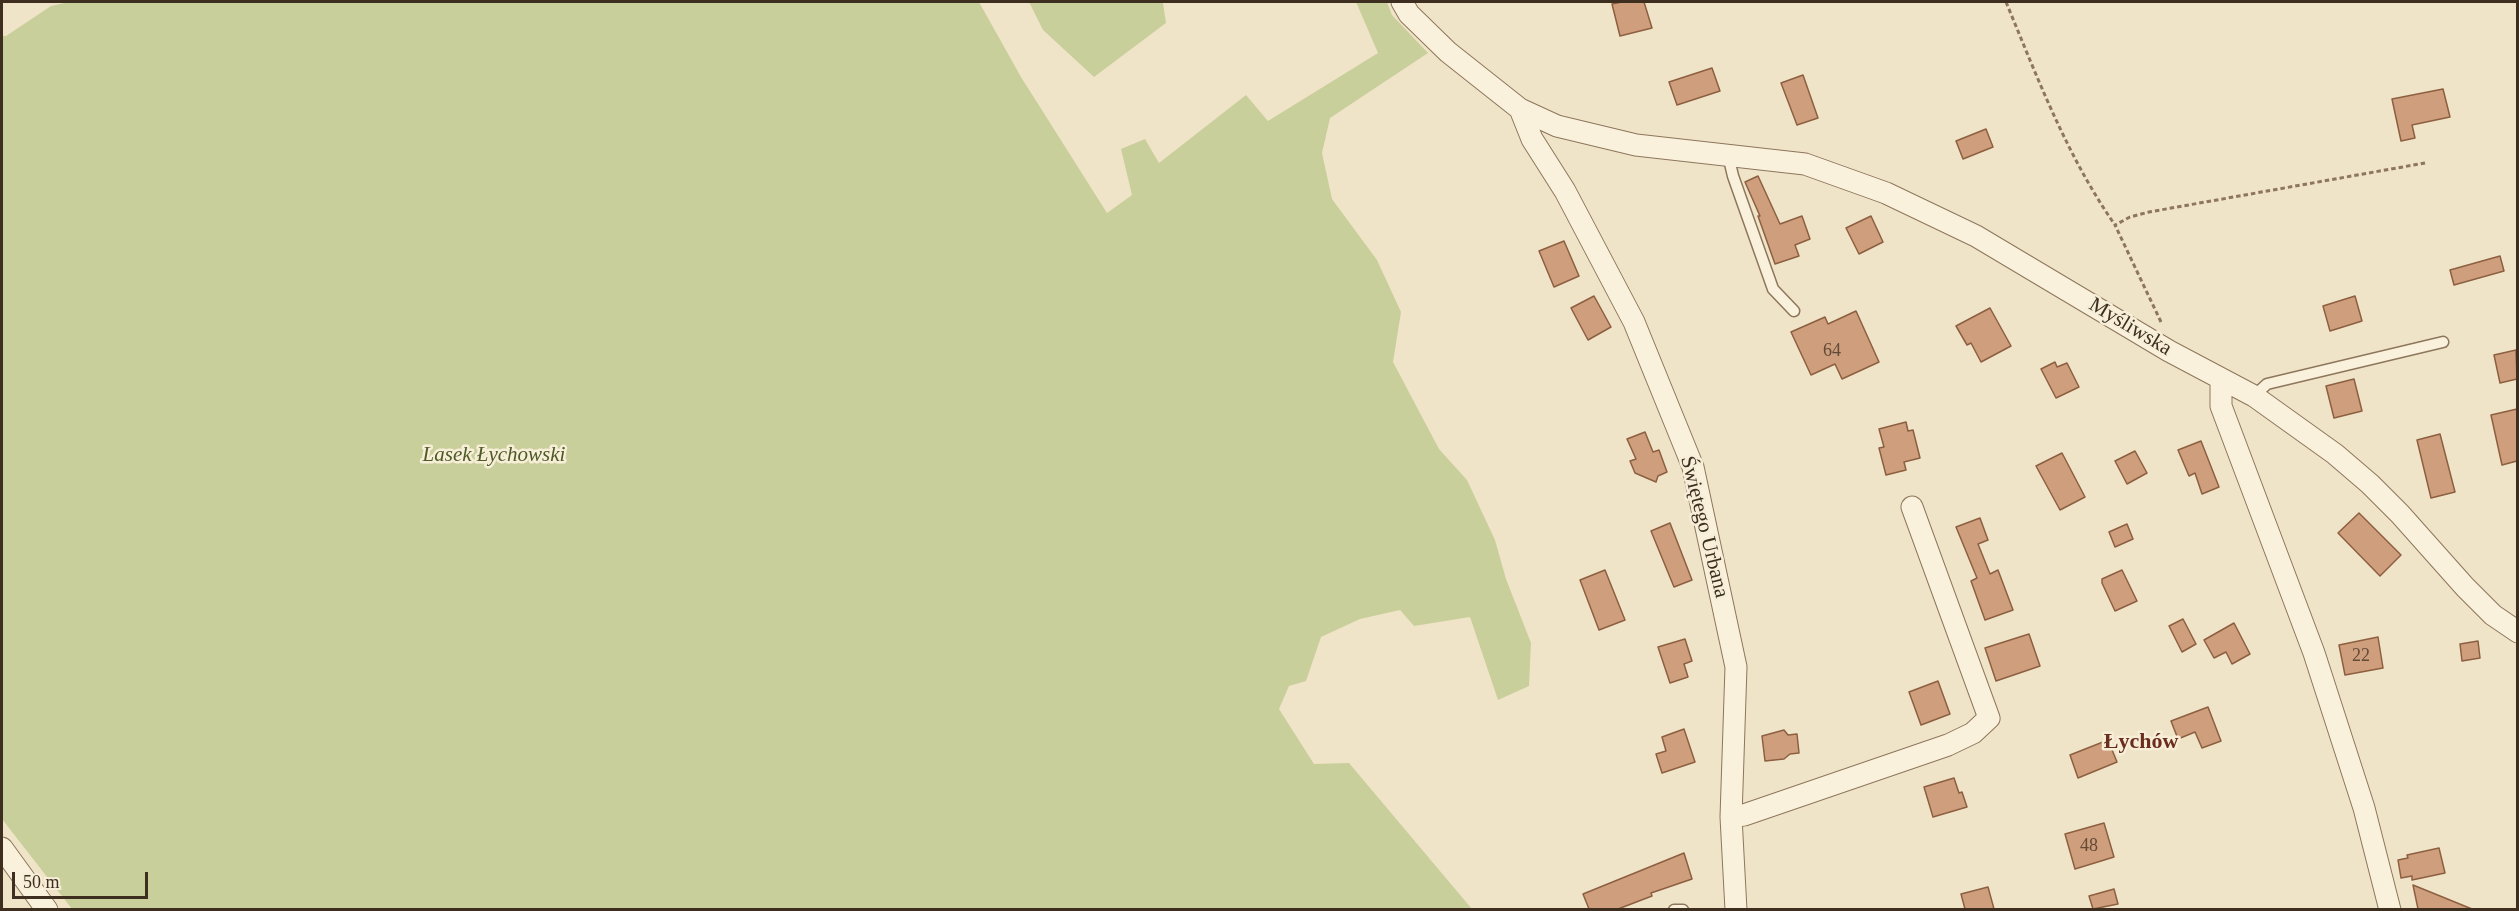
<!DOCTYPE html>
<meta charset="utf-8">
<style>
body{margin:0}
#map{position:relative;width:2519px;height:911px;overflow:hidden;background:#f0e4c8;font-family:"Times New Roman",serif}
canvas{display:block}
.frame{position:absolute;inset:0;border:3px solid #3d2e20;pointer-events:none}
.scale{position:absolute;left:12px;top:872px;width:136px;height:27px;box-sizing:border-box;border:3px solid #3d2e20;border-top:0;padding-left:8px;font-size:18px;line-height:21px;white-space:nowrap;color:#3d2e20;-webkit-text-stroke:4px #f7eed8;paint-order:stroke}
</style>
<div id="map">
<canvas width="2519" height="911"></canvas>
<div class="frame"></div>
<div class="scale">50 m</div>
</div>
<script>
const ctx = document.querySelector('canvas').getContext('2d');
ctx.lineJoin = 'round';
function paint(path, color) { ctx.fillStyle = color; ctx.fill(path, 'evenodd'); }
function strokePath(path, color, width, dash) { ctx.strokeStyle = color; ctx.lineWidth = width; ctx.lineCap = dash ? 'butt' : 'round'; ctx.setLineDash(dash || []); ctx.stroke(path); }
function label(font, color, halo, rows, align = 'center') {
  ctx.font = font + ' "Times New Roman",serif'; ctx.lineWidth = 5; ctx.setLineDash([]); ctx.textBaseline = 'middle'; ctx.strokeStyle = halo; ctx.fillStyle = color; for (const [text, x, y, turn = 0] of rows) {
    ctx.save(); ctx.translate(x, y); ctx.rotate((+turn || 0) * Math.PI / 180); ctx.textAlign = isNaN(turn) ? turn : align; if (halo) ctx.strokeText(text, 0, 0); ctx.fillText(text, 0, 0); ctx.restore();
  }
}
paint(new Path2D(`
 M69,2H979L1021,77L1107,213L1132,195L1121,149L1145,139L1159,163L1246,95L1268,121L1378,53L1356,2H1387L1392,15L1428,53L1330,118L1322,153L1332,199L1377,260L1401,312L1393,362L1439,449L1467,480L1495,540L1506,579L1531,643L1529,686L1498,700L1470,617L1414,626L1400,610L1360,619L1321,637L1306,681L1289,686L1279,709L1314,764L1349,763L1472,909H72L2,819V36H6L51,6Z
 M1029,2H1155L1163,3L1166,23L1094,77L1043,30Z`), '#c9cf9b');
const building = new Path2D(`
 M1622,2H1644L1652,28L1620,36L1612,4Z
 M1712,68L1720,91L1677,105L1669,82Z
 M1803,75L1818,118L1797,125L1781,83Z
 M2443,89L2450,117L2412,125L2415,138L2401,141L2392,99Z
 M1986,129L1993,147L1963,159L1956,141Z
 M1758,176L1780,224L1802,216L1810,239L1795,245L1799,256L1775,264L1758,216H1760L1745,182Z
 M1871,216L1883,242L1859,254L1846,228Z
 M1564,241L1579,276L1554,287L1539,251Z
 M2500,256L2504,271L2454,285L2450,270Z
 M1594,296L1611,327L1588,340L1571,308Z
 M2355,296L2362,321L2330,331L2323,306Z
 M1990,308L2011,346L1981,362L1971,343L1967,345L1956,326Z
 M1856,311L1879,362L1842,379L1835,364L1811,375L1791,332L1825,317L1828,324Z
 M2516,350L2517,379L2500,383L2494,355Z
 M2055,362L2057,367L2067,363L2079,387L2056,398L2041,369Z
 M2354,379L2362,411L2334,418L2326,386Z
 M2517,409V461L2502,465L2491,415Z
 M1906,422L1908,431L1913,430L1920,458L1904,462L1906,470L1886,475L1879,448L1884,447L1879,429Z
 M1645,432L1653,452L1659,450L1667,472L1658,476L1656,482L1635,473L1630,461L1636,459L1627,439Z
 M2440,434L2455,492L2431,498L2417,440Z
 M2201,441L2219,487L2202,494L2195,473L2189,476L2178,450Z
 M2135,451L2147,473L2127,484L2115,461Z
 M2062,453L2085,497L2060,510L2036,466Z
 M2359,513L2401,555L2380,576L2338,533Z
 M1980,518L1988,540L1978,544L1990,574L1998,570L2013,610L1985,620L1971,581L1977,578L1956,527Z
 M1670,523L1692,580L1674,587L1651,531Z
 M2127,524L2133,539L2115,547L2109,532Z
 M1605,570L1625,620L1599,630L1580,580Z
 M2122,570L2137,601L2115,611L2102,583V579Z
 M2183,619L2196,644L2182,652L2169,626Z
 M2234,623L2250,654L2232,664L2226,652L2214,658L2204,640Z
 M2029,634L2040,666L1996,681L1985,648Z
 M2378,637L2383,668L2345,675L2339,645Z
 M1685,639L1692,661L1684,664L1688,677L1670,683L1658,647Z
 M2478,641L2480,658L2462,661L2460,644Z
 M1938,681L1950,714L1921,725L1909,692Z
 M2208,707L2221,741L2202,748L2195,732L2178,739L2171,721Z
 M1684,729L1695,762L1662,773L1656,754L1666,751L1662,737Z
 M1784,730L1788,735L1797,734L1799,753L1790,754L1784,759L1765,761L1762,736Z
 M2108,740L2117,762L2078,778L2070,755Z
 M1954,778L1959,793L1962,792L1967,807L1933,817L1924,787Z
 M2104,823L2114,857L2075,869L2065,834Z
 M2439,848L2445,873L2412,880V876L2401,878L2398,860L2408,858L2407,855Z
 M1684,853L1692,879L1651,893L1652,896L1618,909H1589L1583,894Z
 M2413,885L2472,909H2418Z
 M1988,887L1994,909H1965L1961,894Z
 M2114,889L2118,904L2093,909L2089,896Z`);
paint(building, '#cf9f7d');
strokePath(building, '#8d5f41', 1.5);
const service = new Path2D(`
 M1728,155L1733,176L1773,289L1794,311
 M2254,396L2267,384L2443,342
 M1674,910H1683`);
const minor = new Path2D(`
 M1402,2L1409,14L1448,52L1520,109L1557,126L1636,145L1805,164L1886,193L1976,236L2169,351L2254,396L2335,454L2370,484L2400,514L2465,587L2493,615L2518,632
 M1520,109L1532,139L1565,191L1634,322L1693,467L1736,667L1731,817L1736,910
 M2221,380V406L2314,653L2364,808L2390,910
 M1731,817L1744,815L1948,745L1973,733L1989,718L1912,507
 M2,848L47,910`);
strokePath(service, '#8d765c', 13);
strokePath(minor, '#8d765c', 23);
strokePath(new Path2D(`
 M2006,2C2038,79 2067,156 2115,225
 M2161,322L2115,225L2130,217L2149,212L2425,163`), '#8d765c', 3, [4.5, 3]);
strokePath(service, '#faf1dc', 10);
strokePath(minor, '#faf1dc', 21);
label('18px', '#624a37', null, [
 ["64",1832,351],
 ["22",2361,656],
 ["48",2089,846]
]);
label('21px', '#3d2e20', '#f7eed8', [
 ["Myśliwska",2130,327,31],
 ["Świętego Urbana",1704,527,76]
]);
label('italic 21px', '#4d5a26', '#f7eed8', [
 ["Lasek Łychowski",494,455]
]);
label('bold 22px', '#6b2e1e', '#f7eed8', [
 ["Łychów",2141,742]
]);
</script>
